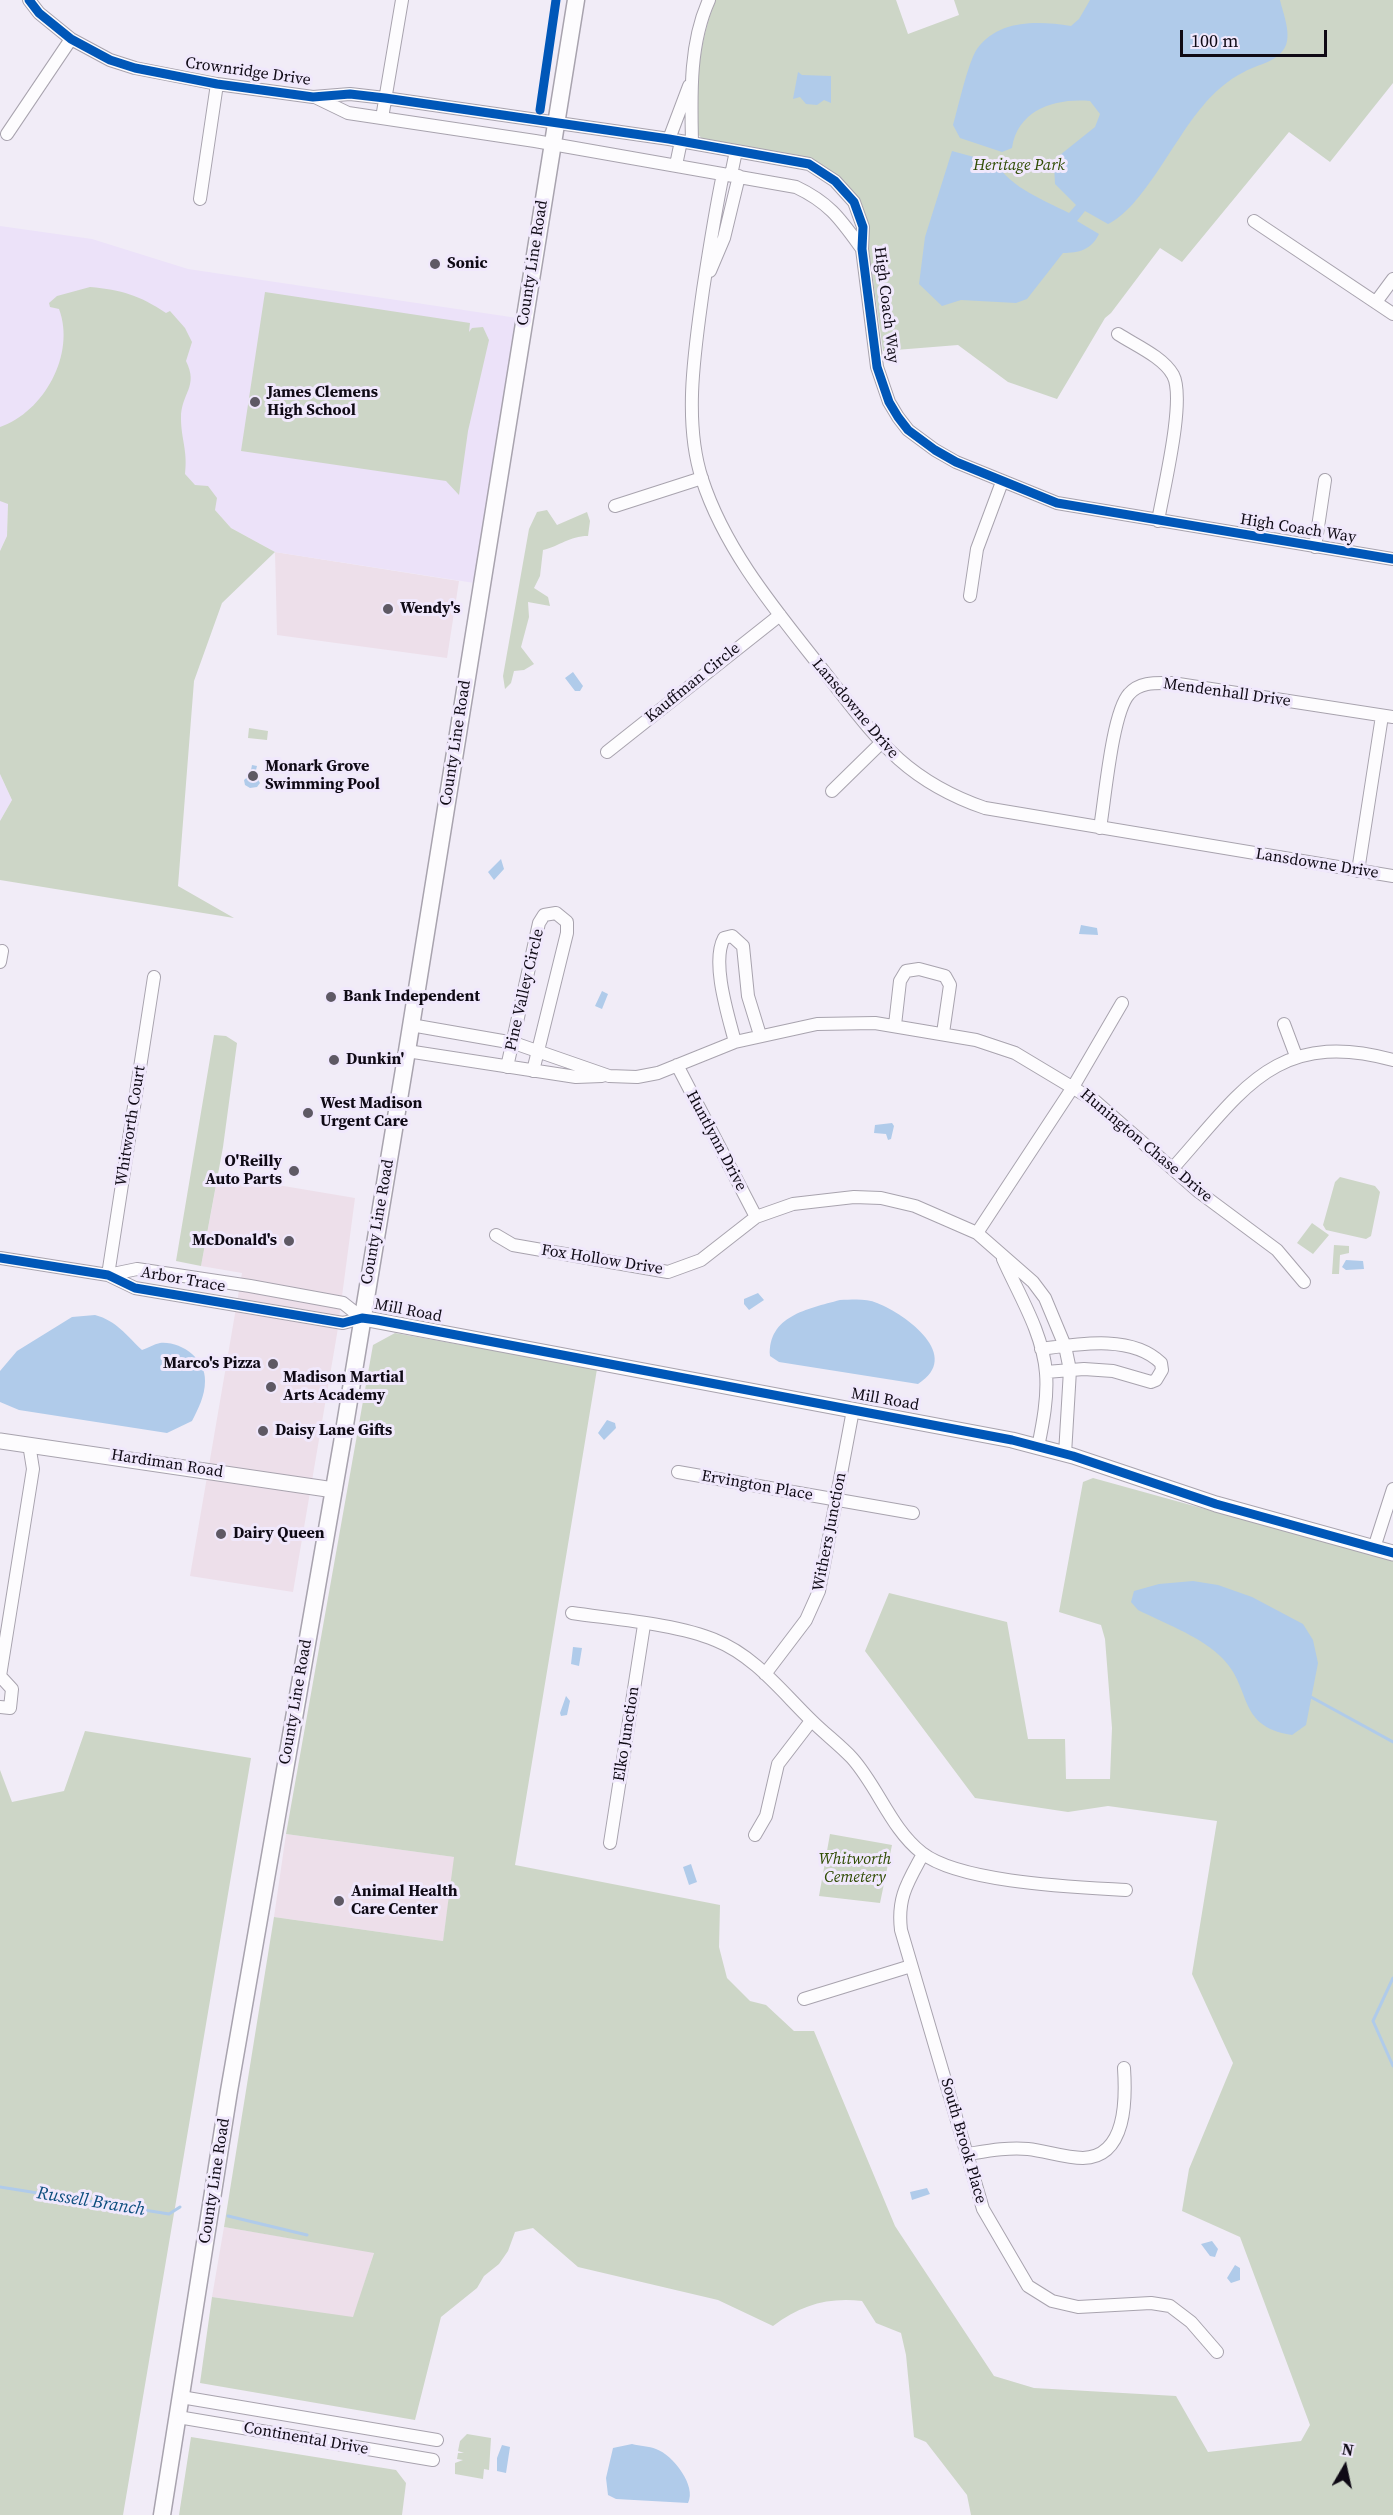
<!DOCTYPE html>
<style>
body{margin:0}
#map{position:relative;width:1393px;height:2515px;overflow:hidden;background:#f1ecf7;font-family:"Source Serif 4",serif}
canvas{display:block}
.north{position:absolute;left:1315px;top:2437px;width:60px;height:60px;-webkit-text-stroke:4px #f0e8fc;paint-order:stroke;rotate:9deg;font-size:16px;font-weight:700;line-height:24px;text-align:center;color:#0f0a15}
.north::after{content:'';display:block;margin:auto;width:21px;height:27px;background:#0f0a15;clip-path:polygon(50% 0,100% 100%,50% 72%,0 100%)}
.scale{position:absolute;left:1180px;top:30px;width:147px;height:27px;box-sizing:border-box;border:3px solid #0f0a15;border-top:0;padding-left:8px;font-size:18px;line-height:21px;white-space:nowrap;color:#0f0a15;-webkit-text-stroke:4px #f0e8fc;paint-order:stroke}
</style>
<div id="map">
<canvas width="1393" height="2515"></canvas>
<div class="north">N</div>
<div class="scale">100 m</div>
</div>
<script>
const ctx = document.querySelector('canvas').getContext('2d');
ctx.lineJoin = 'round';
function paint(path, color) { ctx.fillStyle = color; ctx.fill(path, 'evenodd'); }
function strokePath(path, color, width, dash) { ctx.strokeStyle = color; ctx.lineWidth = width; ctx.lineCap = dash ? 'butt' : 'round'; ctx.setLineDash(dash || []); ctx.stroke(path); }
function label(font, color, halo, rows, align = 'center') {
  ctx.font = font + ' "Source Serif 4",serif'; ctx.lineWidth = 6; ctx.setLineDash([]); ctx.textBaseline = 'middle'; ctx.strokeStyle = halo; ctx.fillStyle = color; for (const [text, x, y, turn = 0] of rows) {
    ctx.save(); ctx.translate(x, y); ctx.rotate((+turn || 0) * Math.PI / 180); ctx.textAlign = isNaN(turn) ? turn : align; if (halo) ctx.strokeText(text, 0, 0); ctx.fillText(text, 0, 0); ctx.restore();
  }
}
paint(new Path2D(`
 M275,552L459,581L447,658L277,635Z
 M218,1175L355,1198L337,1334L293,1592L190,1576L242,1273L201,1266Z
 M286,1834L455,1857L443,1941L274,1917Z
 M224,2227L374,2252L354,2318L212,2297Z`), '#eddfea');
paint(new Path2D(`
 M0,226L92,239L188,269L524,319L481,584L275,552L231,528L215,510L8,504L7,536L0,551Z
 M0,774L12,800L0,821Z`), '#ece2f9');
paint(new Path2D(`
 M716,0H896L908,34L959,15L954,0H1393V83L1330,162L1289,132L1182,262L1160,248L1111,313L1105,318L1057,399L1008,382L958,345L883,351L864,216L813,160L704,140L697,134C696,89 698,42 716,0Z
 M90,287C122,290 139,295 166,313L170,311L185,328L192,342L186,361C199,387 181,393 181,418C181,439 188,451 185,474L195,485L208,486L217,498L215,510L231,528L275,552L222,603L194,681L178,886L234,918L0,880V821L12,800L0,774V551L7,536L8,504L0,501V427C44,412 76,354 59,309L50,307L49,303L57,296Z
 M265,292L470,323L469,332L472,328L483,327L489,340L468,431L459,495L446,481L241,451Z
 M547,510L557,525L587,512L590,521L588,536C569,536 560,546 543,550L540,576L534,588L548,597L550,606L528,602L529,617L521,647L534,664L524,670L514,671L511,683L505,689L503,676L529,529L537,512Z
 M249,728L268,731L267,740L248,738Z
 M214,1035L226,1036L237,1043L223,1147L201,1266L176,1261Z
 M1340,1177L1375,1186L1380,1192L1371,1236L1366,1239L1326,1230L1323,1225L1335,1182Z
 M1312,1223L1329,1235L1313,1254L1297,1243Z
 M1334,1245L1349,1246V1253L1340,1255L1339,1274H1332Z
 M395,1333L597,1369L515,1865L720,1905L719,1947L727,1978L750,2001L766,2005L794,2031H814L895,2226L994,2376L1034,2388L1176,2396L1208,2452L1301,2441L1310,2425L1240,2237L1182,2211L1189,2169L1233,2063L1192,1974L1217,1821L1108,1806L1068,1812L975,1798L865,1651L889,1593L1007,1622L1028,1739H1065L1066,1779H1110L1112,1728L1105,1639L1101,1625L1059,1612L1083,1482L1093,1478L1393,1561V2515H971L967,2495L926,2442L914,2437L906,2355L901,2333L876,2323L862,2301C828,2297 801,2305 773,2326L718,2300L578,2267L533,2228L515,2232L508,2251L499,2264L484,2276L477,2288L441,2317L415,2420L200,2383L212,2297L353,2317L374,2253L224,2227L274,1917L443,1941L454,1857L286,1834L373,1345Z
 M85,1731L251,1758L123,2515H0V1770L12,1802L64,1791Z
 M830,1834L892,1845L880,1903L819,1896Z
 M467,2434L491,2438L489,2470L484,2469L483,2479L455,2474V2463L463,2460L457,2459L458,2453H464L458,2451L460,2441Z
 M191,2437L396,2470L406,2483L402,2515H179Z`), '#cdd6c7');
paint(new Path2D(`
 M1090,0H1280C1283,13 1291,32 1286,45C1279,62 1258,64 1244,72C1229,79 1212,94 1202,107C1176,136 1142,209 1108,224L1085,211L1077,221L1099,234C1091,250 1079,253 1063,253L1027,299L1016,303L961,300L942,306L919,284L925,237L952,151L996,163C1011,188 1044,200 1069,213L1076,205L1055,184L1054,165L1060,155L1095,127L1100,114L1090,101C1056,98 1018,109 1012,148L1002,152L960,138L953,125C958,108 968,62 977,49C999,19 1038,21 1071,26L1079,19Z
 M798,72L802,75L831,76V103L824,100L817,105L806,104L800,97L793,99Z
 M573,672L583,686L580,691H575L565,678Z
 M252,765L257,766L255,774L260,783L257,787L250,788L245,785L244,780L250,775Z
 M501,859L504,869L494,880L488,872Z
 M1081,925L1097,928L1098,935L1079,934Z
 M602,991L608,994L602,1009L595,1006Z
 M892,1123L894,1126L891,1139L888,1140L886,1134L874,1133L875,1125Z
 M1346,1260L1363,1261L1364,1269L1346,1270L1342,1267Z
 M758,1293L764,1300L749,1310L744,1304V1299Z
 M840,1300C851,1300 866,1298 877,1303C907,1315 963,1356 918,1384L779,1362L770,1356C768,1316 807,1309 840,1300Z
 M95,1315C117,1321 126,1335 142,1350C148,1348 154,1344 160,1343C181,1341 206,1359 205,1381C205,1396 198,1409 192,1421L167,1433L19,1410L0,1402V1371L17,1351L72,1317Z
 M607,1420L615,1423L616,1428L604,1440L598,1433Z
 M1193,1581L1218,1585L1252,1597L1303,1624L1313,1640L1318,1663L1306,1725L1292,1735C1234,1726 1254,1686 1219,1655C1197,1635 1164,1623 1138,1610L1131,1602L1134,1591L1159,1584Z
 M573,1647L582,1648L579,1666L571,1664Z
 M566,1696L570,1701L567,1715L561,1716L560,1713Z
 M691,1864L697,1882L689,1885L683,1867Z
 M927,2188L930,2194L912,2200L910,2192Z
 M1212,2241L1218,2249L1215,2257L1210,2256L1201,2244Z
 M1235,2265L1240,2268V2280L1231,2283L1227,2278Z
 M632,2444C640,2446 649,2446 656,2449C673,2455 697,2486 688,2503L616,2499L608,2495L606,2478L613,2448Z
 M502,2445L510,2447L506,2473L497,2471V2458Z`), '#b0cbea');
strokePath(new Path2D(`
 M1311,1697L1393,1742
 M1393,1978L1373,2021L1393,2066
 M0,2187L169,2214L180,2207
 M228,2216L307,2235`), '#b0cbea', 3);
const minor = new Path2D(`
 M29,0L39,13L71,39L110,60L135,68L217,84L313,97L350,94L385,98L669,139L809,164L835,181L854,202L863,227L862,249L877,367L889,402L898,417L908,430L935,450L956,462L1057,503L1393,559
 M315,97L348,113L535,141L796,187C830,203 841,220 862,249
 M382,118L402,0
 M7,134L71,39
 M669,139L689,86
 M692,143C691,96 689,44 709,0
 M676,165L681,141
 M723,174C715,212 709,251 703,290C695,349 683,421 702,479C726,553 779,614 826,674C876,738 904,780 985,808L1393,876
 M731,175L736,151
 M200,199L217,84
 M1254,221L1393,314
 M710,271L724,238L739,176
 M1376,302L1393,279
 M1118,334C1135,345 1163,357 1173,375C1186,399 1163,491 1158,521
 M615,506L702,478
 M1315,547L1325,480
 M970,596L977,549L1002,482
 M607,752L780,615
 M832,791L880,744
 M1100,828C1105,799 1112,713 1129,694C1140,681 1158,683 1172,683L1393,717
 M1358,871L1382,716
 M0,962L2,951
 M1284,1024L1296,1056
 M411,1025L514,1043L609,1076L637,1077L658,1073L735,1042L817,1024L875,1023L976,1040L1015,1053L1095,1101L1199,1192L1277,1250L1304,1282
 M895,1025L900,981L906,971L919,969L945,976L950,985L943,1033
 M735,1042C728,1015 711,962 724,938L732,936L743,946L748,996L760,1035
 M407,1051L576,1077L602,1076
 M677,1065L756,1217
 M507,1067L539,923L544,915L556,913L567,922V933L533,1071
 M1173,1168C1242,1091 1276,1028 1393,1060
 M977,1233L1073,1087L1122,1003
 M496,1235L513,1245L668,1272L701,1260L756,1217L793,1204L854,1197L881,1198L915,1206L977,1233L1033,1282L1045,1298L1065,1346L1070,1370L1065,1454
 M0,1258L108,1275L135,1288L343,1323L362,1318
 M1003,1259C1019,1295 1043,1333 1046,1373C1048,1397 1043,1423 1038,1447
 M108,1275L154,977
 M108,1275L137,1269L250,1286L343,1303L362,1318
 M1041,1349C1077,1344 1132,1334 1161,1363L1162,1370L1156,1380L1151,1382L1113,1371L1084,1369L1046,1372
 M678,1472L913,1513
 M1374,1548L1393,1489
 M572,1613C613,1619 678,1624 715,1640C755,1656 782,1692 812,1721C825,1734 840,1745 852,1758C878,1787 891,1829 922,1853C961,1883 1076,1887 1126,1890
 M765,1674L806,1620L819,1591L853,1410
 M0,1707L10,1708L12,1689L0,1676L33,1469L29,1444
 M755,1835L766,1816L778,1764L811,1721
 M610,1843L644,1625
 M923,1854C908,1882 897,1897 901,1930L983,2209L1028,2286L1052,2301L1078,2307L1151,2303L1170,2306L1191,2322L1217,2352
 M804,1999L911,1966
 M968,2154C987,2151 1008,2147 1028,2149C1046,2151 1065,2158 1083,2158C1127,2157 1126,2098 1124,2068
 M181,2397L437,2440
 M178,2417L433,2460`);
const tertiary = new Path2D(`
 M362,1318L1012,1440L1073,1456L1216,1504L1393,1553
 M0,1441L334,1490`);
const secondary = new Path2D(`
 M162,2515L229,2091L342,1443L407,1051L576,0`);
strokePath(minor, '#a8a3ae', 14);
strokePath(tertiary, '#a8a3ae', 17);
strokePath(secondary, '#a8a3ae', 19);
strokePath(minor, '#fdfcfe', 12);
strokePath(tertiary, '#fdfcfe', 15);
strokePath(secondary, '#fdfcfe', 16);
strokePath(new Path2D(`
 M29,0L39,13L71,39L110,60L135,68L217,84L313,97L350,94L385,98L669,139L809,164L835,181L854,202L863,227L862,249L877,367L889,402L898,417L908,430L935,450L956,462L1057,503L1393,559
 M540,110L556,0
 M0,1258L108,1275L135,1288L343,1323L362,1318L377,1320L1012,1440L1073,1456L1216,1504L1393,1553`), '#0057b8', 9);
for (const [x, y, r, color] of [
 [435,264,6,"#5e5964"],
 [255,402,6,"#5e5964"],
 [388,609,6,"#5e5964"],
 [253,776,6,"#5e5964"],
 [331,997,6,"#5e5964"],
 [334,1060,6,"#5e5964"],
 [308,1113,6,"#5e5964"],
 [294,1171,6,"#5e5964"],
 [289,1241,6,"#5e5964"],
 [273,1364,6,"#5e5964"],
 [271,1387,6,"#5e5964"],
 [263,1431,6,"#5e5964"],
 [221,1534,6,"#5e5964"],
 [339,1901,6,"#5e5964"]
]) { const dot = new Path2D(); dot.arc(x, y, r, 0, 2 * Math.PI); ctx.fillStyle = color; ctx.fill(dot); strokePath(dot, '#f0e8fc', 2); }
label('16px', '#0f0a15', '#f0e8fc', [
 ["Crownridge Drive",248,72,8],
 ["County Line Road",533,263,-81],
 ["High Coach Way",886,305,83],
 ["High Coach Way",1298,529,9],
 ["Kauffman Circle",693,683,-39],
 ["Mendenhall Drive",1227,693,8],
 ["Lansdowne Drive",855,709,50],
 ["County Line Road",456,743,-81],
 ["Lansdowne Drive",1317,864,9],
 ["Pine Valley Circle",525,990,-77],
 ["Whitworth Court",131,1126,-81],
 ["Huntlynn Drive",716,1141,62],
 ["Hunington Chase Drive",1146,1146,40],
 ["County Line Road",378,1222,-80],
 ["Fox Hollow Drive",602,1260,9],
 ["Arbor Trace",183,1280,10],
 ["Mill Road",408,1311,11],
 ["Mill Road",885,1400,10],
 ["Hardiman Road",167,1464,9],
 ["Ervington Place",757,1486,10],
 ["Withers Junction",830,1532,-79],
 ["County Line Road",296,1702,-80],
 ["Elko Junction",627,1734,-81],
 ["South Brook Place",963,2141,74],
 ["County Line Road",215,2181,-81],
 ["Continental Drive",306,2439,10]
]);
label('italic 16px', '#2e4b01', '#f0e8fc', [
 ["Heritage Park",1019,166],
 ["Whitworth",855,1860],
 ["Cemetery",855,1878]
]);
label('bold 16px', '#0f0a15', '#f0e8fc', [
 ["Sonic",447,264],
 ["James Clemens",267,393],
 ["High School",267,411],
 ["Wendy's",400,609],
 ["Monark Grove",265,767],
 ["Swimming Pool",265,785],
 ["Bank Independent",343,997],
 ["Dunkin'",346,1060],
 ["West Madison",320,1104],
 ["Urgent Care",320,1122],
 ["O'Reilly",282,1162,"right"],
 ["Auto Parts",282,1180,"right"],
 ["McDonald's",277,1241,"right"],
 ["Marco's Pizza",261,1364,"right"],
 ["Madison Martial",283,1378],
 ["Arts Academy",283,1396],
 ["Daisy Lane Gifts",275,1431],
 ["Dairy Queen",233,1534],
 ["Animal Health",351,1892],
 ["Care Center",351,1910]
], 'left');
label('italic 18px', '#0b4d7d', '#f0e8fc', [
 ["Russell Branch",91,2202,9]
]);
</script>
